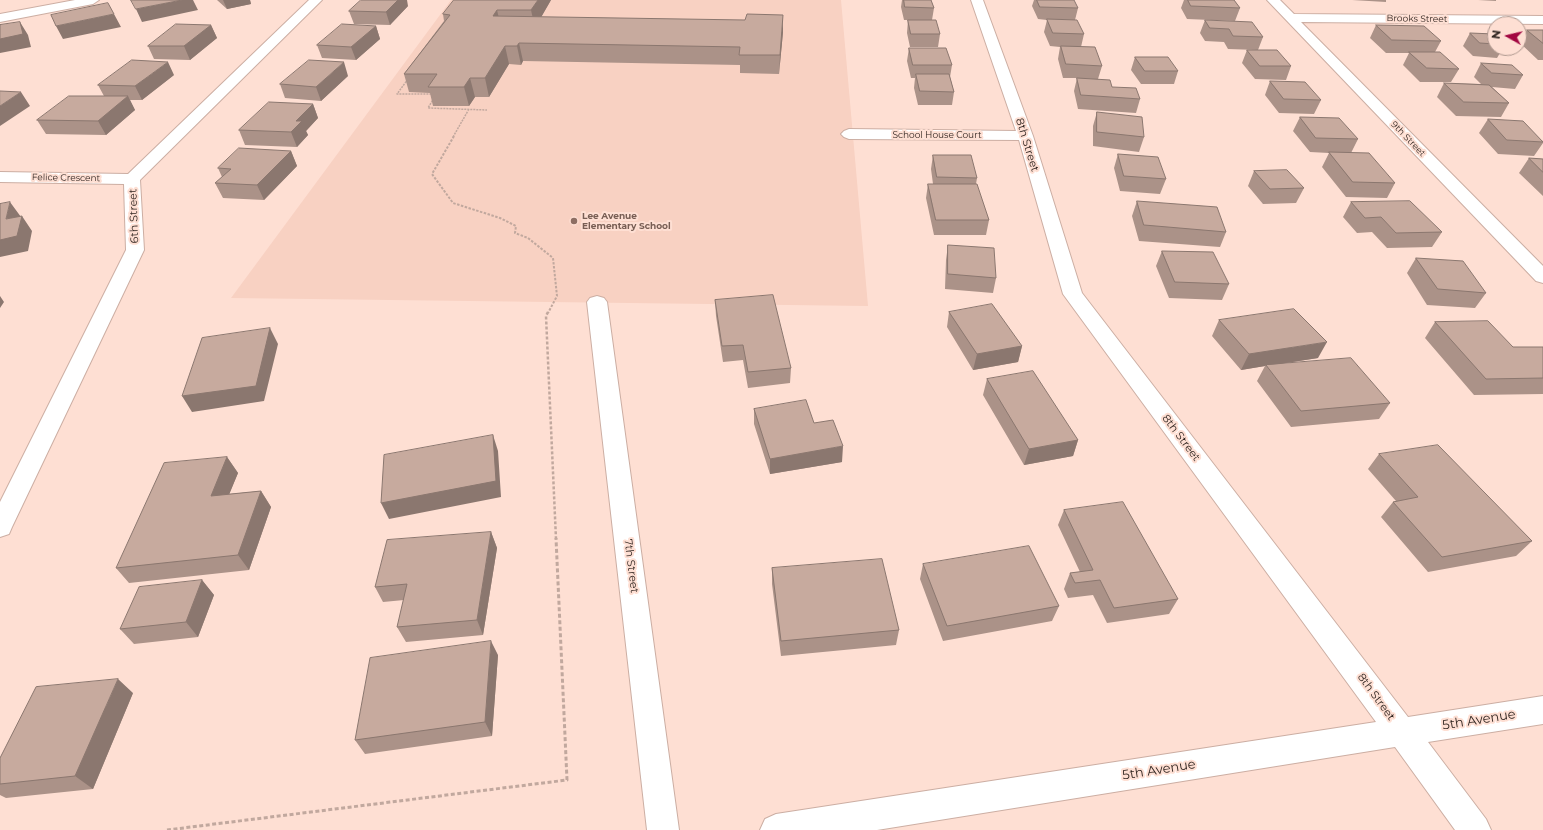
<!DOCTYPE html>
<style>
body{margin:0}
#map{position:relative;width:1543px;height:830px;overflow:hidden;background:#fedfd3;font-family:Montserrat,sans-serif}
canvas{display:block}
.north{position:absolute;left:1487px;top:16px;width:40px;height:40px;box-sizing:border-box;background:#fedfd3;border:1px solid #ac958c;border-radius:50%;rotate:278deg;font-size:11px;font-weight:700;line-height:16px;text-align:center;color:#322722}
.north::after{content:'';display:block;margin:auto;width:14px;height:18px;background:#a20741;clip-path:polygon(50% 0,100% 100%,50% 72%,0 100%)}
</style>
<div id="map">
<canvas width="1543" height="830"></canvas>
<div class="north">N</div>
</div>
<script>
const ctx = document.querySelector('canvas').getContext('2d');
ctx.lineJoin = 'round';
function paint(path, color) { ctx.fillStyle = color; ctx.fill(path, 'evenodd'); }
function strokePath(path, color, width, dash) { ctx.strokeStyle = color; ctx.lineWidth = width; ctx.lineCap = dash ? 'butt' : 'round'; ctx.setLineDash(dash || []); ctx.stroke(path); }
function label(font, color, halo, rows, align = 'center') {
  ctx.font = font + ' Montserrat,sans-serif'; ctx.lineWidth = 4; ctx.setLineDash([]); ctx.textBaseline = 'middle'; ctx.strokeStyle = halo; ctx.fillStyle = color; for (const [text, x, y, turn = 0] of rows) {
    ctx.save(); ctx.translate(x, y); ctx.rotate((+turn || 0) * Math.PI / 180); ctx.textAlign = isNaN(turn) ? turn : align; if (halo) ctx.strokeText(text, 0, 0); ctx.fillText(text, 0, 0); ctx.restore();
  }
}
paint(new Path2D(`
 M451,0H841L868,306L231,298Z`), '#f8d1c2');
const minor = new Path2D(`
 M75,0H99L93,4L0,22V14Z
 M309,0H322L140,180L144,250L12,527L9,534L0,537V502L126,250L124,184L0,182V172L128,174Z
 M971,0H983L1033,136L1082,293L1408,717L1543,696V724L1428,742L1486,819L1491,830H1455L1395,747L877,830H760L765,819L776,814L1376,722L1063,294L1019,140L849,139L844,137L841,134L844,131L849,129L1016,131Z
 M1267,0H1280L1294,14L1543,16V24L1301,22L1543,266V283L1536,281Z
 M597,296L604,298L607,302L679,830H647L587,302L590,298Z`);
strokePath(minor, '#ccaea3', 2);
strokePath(new Path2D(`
 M408,79L397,94H433
 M434,98L428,108L487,110
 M453,137L469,109`), '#c1a89e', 1.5, [2, 1]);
strokePath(new Path2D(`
 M454,136L432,174L453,203L500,218L516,226L515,233L528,238L553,258L557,296L548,313`), '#c1a89e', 2, [2.5, 1.5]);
strokePath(new Path2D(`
 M548,312L546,316L556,539`), '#c1a89e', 2.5, [3, 2]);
strokePath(new Path2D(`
 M167,830L567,780L556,538`), '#c1a89e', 3, [4, 2.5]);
paint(minor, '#fff');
paint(new Path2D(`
 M217,0H250L251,4L227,9Z
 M551,0L541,17L783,32L779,74L740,73V65L523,61L521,65L509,64L489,97H475L469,106H433L430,93L409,92L404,74L444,21L443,14Z
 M902,0H931L934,8L932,20H904L901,7Z
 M1034,0H1037L1078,8L1075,20L1084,34L1081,47L1102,66L1098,79L1112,87L1140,99L1136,113L1078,109L1074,91L1077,78H1063L1058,59L1060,47L1050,46L1044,32L1047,20L1038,19L1032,6Z
 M1184,0H1234L1240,8L1235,21L1187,19L1181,8Z
 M1352,0H1386V2Z
 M1478,0H1496V1Z
 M408,6L390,25L354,24L349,11Z
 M908,20L940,34L938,47H910L907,33Z
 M1205,20L1263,37L1258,50L1228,49L1224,42L1205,41L1200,33Z
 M211,25L217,38L190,60L154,59L148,46Z
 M1376,25L1441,41L1435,52L1459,69L1451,82H1420L1403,65L1409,53H1386L1370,38Z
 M376,26L380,39L356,60L322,58L317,45Z
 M1527,30H1543V60H1538L1519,42Z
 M1470,33L1495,35V48H1503L1497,58L1473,56L1463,46Z
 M909,48L952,65L950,77L954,92L952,105H918L914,88L915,78H911L907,61Z
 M1247,50L1291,66L1286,80L1255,79L1242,63Z
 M1135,57L1178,71L1174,84H1141L1131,70Z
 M1481,63L1523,75L1515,89L1492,87L1509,103L1501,117L1456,116L1437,97L1444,83L1481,84L1474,77Z
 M174,75L142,100H130L135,110L106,135L46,134L37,120L104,96L98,85Z
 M348,76L321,101L285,98L280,84Z
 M1270,81L1321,100L1314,114L1279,113L1265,95Z
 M313,104L318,118L306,131L308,135L297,147L245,145L239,130Z
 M1097,112L1144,137L1139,152L1093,146V126Z
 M1300,117L1358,139L1351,153L1395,183L1387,198L1346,197L1322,167L1329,153L1310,152L1293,131Z
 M1488,119L1543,141V143L1534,156L1498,154L1479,133Z
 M291,151L297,166L264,200L223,198L215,183L222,177L218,168Z
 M1118,154L1166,179L1160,194L1120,191L1114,168Z
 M933,155L977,178L976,184L989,220L986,235H934L926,198L928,184H933L931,169Z
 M1529,158L1543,159V196L1519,173Z
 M1254,171L1304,188L1296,203L1263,204L1248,186Z
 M1137,201L1226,232L1220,247L1139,241L1132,216Z
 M1351,202L1442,232L1432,247L1387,248L1372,232L1357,233L1343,217Z
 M948,245L996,278L993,293L945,289L946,260Z
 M1162,251L1229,284L1222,300L1169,298L1156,266Z
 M1416,258L1486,293L1475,308L1427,305L1407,273Z
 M715,300L791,368L790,383L748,388L743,360L723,362L716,316Z
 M949,312L1022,346L1018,362L973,370L947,327Z
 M1219,320L1318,358L1281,364L1390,403L1379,419L1291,427L1257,381L1265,366L1241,370L1212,336Z
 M1435,322L1513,347H1543V394L1474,395L1425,338Z
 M987,379L1078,440L1073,456L1024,465L983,395Z
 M754,409L814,423L842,462L770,474L754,424Z
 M1379,454L1532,541L1516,556L1428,572L1381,517L1393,502L1396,501L1368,469Z
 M227,457L238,473L229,494L261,491L271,507L249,570L129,583L116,568Z
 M1064,510L1178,599L1169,614L1107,623L1093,595L1068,598L1064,589L1070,573L1080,572L1058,525Z
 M491,532L497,548L483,635L406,642L397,627L404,600L383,602L375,587Z
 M923,564L1059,606L1052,621L943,641L920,579Z
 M772,568L899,630L896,645L781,656L772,584Z
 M202,580L214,595L198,637L134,644L120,629Z
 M498,655L492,736L365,754L355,740Z
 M133,693L93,789L6,798L0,795V758Z`), '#ab9288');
paint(new Path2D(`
 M182,0H193L198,10L142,22L136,9Z
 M223,0H250L251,4L227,9Z
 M398,0H407L408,6L390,25L386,12Z
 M538,0H551L535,28L531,10Z
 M497,10L501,27L493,16Z
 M114,14L121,27L63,39L56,26Z
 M783,15V32L779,74L780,55Z
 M20,22L28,35L31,47L0,53V39Z
 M211,25L217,38L190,60L184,46Z
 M376,26L380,39L356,60L351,47Z
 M519,43L523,61L521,65L517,46Z
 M505,46L509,64L489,97L485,78Z
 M168,62L174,75L142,100L135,86Z
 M344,62L348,76L321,101L316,87Z
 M470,78L475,97L469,106L464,87Z
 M21,92L30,106L0,126V106Z
 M128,96L135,110L106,135L98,121Z
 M313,104L318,118L306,131L308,135L297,147L291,132L296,121Z
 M291,151L297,166L264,200L257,185Z
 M10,202L21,217L6,219Z
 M22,216L32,231L28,251L0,257V240Z
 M0,296L4,302L0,308Z
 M270,328L278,344L264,401L192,412L182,396Z
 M1327,342L1318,358L1266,366V365L1265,366L1241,370L1249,354Z
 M1022,346L1018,362L973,370L977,354Z
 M493,435L498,451L501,497L389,519L381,503Z
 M1078,440L1073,456L1024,465L1029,449Z
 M843,446L842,462L770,474V459Z
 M227,457L238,473L222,512L211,496Z
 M261,491L271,507L249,570L238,555Z
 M491,532L497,548L483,635L477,620Z
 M202,580L214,595L198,637L186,622Z
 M491,641L498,655L492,736L485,722Z
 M118,679L133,693L93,789L75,776Z`), '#8b776f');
const building = new Path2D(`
 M131,0H182L136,9Z
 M361,0H398L386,12L349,11Z
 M454,0H538L531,10H497L493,16L745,20L747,14L783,15L780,55H739L740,47L519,43L517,46H505L485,78H470L464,87H428L437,74H404L450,15L443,14Z
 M904,0H931L934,8L905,7Z
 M1037,0H1074L1078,8L1040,7Z
 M1188,0H1234L1240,8L1191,6Z
 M108,3L114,14L56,26L51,15Z
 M1047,19L1077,20L1084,34L1053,33Z
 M908,20H936L940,34H911Z
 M1205,20L1252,22L1263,37L1233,36L1229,29L1210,28Z
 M20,22L23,34L0,39V25Z
 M176,24L211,25L184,46H148Z
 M342,24L376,26L351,47L317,45Z
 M1376,25L1424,26L1441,41L1392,40Z
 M1527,30H1543V43Z
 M1470,33L1494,34L1495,35V44L1480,43Z
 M1061,46L1095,47L1102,66L1066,64Z
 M909,48H946L952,65H913Z
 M1247,50H1277L1291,66H1260Z
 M1409,52H1440L1459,69L1427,68Z
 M1135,57H1168L1178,71H1145Z
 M132,60L168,62L135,86L98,85Z
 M309,60L344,62L316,87L280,84Z
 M1481,63L1512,65L1523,75L1492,73Z
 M916,74H949L954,92L920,91Z
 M1077,78L1110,80L1112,87L1136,88L1140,99L1081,95Z
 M1270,81L1305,82L1321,100L1284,99Z
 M1444,83L1489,85L1509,103L1464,102Z
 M0,91L21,92L0,106Z
 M69,96H128L98,121L37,120Z
 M269,102L313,104L296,121H302L291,132L239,130Z
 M1097,112L1142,117L1144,137L1097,132Z
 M1300,117L1339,118L1358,139L1316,138Z
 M1488,119L1523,121L1543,142L1507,140Z
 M239,148L291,151L257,185L215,183L231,169L218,168Z
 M1329,152L1369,153L1395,183L1353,182Z
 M1118,154L1158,157L1166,179L1124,176Z
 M933,155H971L977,178L937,177Z
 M1529,158L1543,159V172Z
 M1287,170L1304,188L1270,189L1254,171Z
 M928,184H977L989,220H936Z
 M1137,201L1217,207L1226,232L1144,225Z
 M1410,201L1442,232L1396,233L1381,217L1365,218L1351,202Z
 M10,202L6,219L22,216L17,236L0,240V204Z
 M948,245L994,248L996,278L948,274Z
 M1162,251L1213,252L1229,284L1175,282Z
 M1416,258L1463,261L1486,293L1438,289Z
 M773,295L791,368L748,372L743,345L722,346L715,300Z
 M992,304L1022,346L977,354L949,312Z
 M1294,309L1327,342L1249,354L1219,320Z
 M1488,321L1513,347H1543V378L1486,379L1435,322Z
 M270,328L256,386L182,396L202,338Z
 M1351,358L1390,403L1301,411L1266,365Z
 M1033,371L1078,440L1029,449L987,379Z
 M806,400L814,423L833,420L843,446L770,459L754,409Z
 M493,435L496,481L381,503L384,455Z
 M1438,445L1532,541L1442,557L1393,502L1418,497L1379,454Z
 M227,457L211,496L261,491L238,555L116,568L164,463Z
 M1123,502L1178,599L1114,608L1100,580L1075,583L1070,573L1093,570L1064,510Z
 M491,532L477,620L397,627L407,584L375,587L387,540Z
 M1029,546L1059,606L947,626L923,564Z
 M882,559L899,630L781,641L772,568Z
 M202,580L186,622L120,629L139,587Z
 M491,641L485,722L355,740L370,658Z
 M118,679L75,776L0,784V758L36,687Z`);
paint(building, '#c7aa9e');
strokePath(building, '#8b776f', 1);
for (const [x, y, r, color] of [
 [574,221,4,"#8d6e63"]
]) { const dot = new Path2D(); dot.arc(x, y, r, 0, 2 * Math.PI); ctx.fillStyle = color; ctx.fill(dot); strokePath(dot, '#fedfd3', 1.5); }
label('9px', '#322722', '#fedfd3', [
 ["Brooks Street",1417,19,1],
 ["School House Court",937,135],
 ["9th Street",1408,139,46],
 ["Felice Crescent",66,178,1]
]);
label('bold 9px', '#785e54', '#fedfd3', [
 ["Lee Avenue",582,216],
 ["Elementary School",582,226]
], 'left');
label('11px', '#322722', '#fedfd3', [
 ["8th Street",1027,145,73],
 ["6th Street",134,216,-92],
 ["8th Street",1181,438,53],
 ["7th Street",631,566,83],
 ["8th Street",1376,697,54]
]);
label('13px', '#322722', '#fedfd3', [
 ["5th Avenue",1479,720,-9],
 ["5th Avenue",1159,770,-9]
]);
</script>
